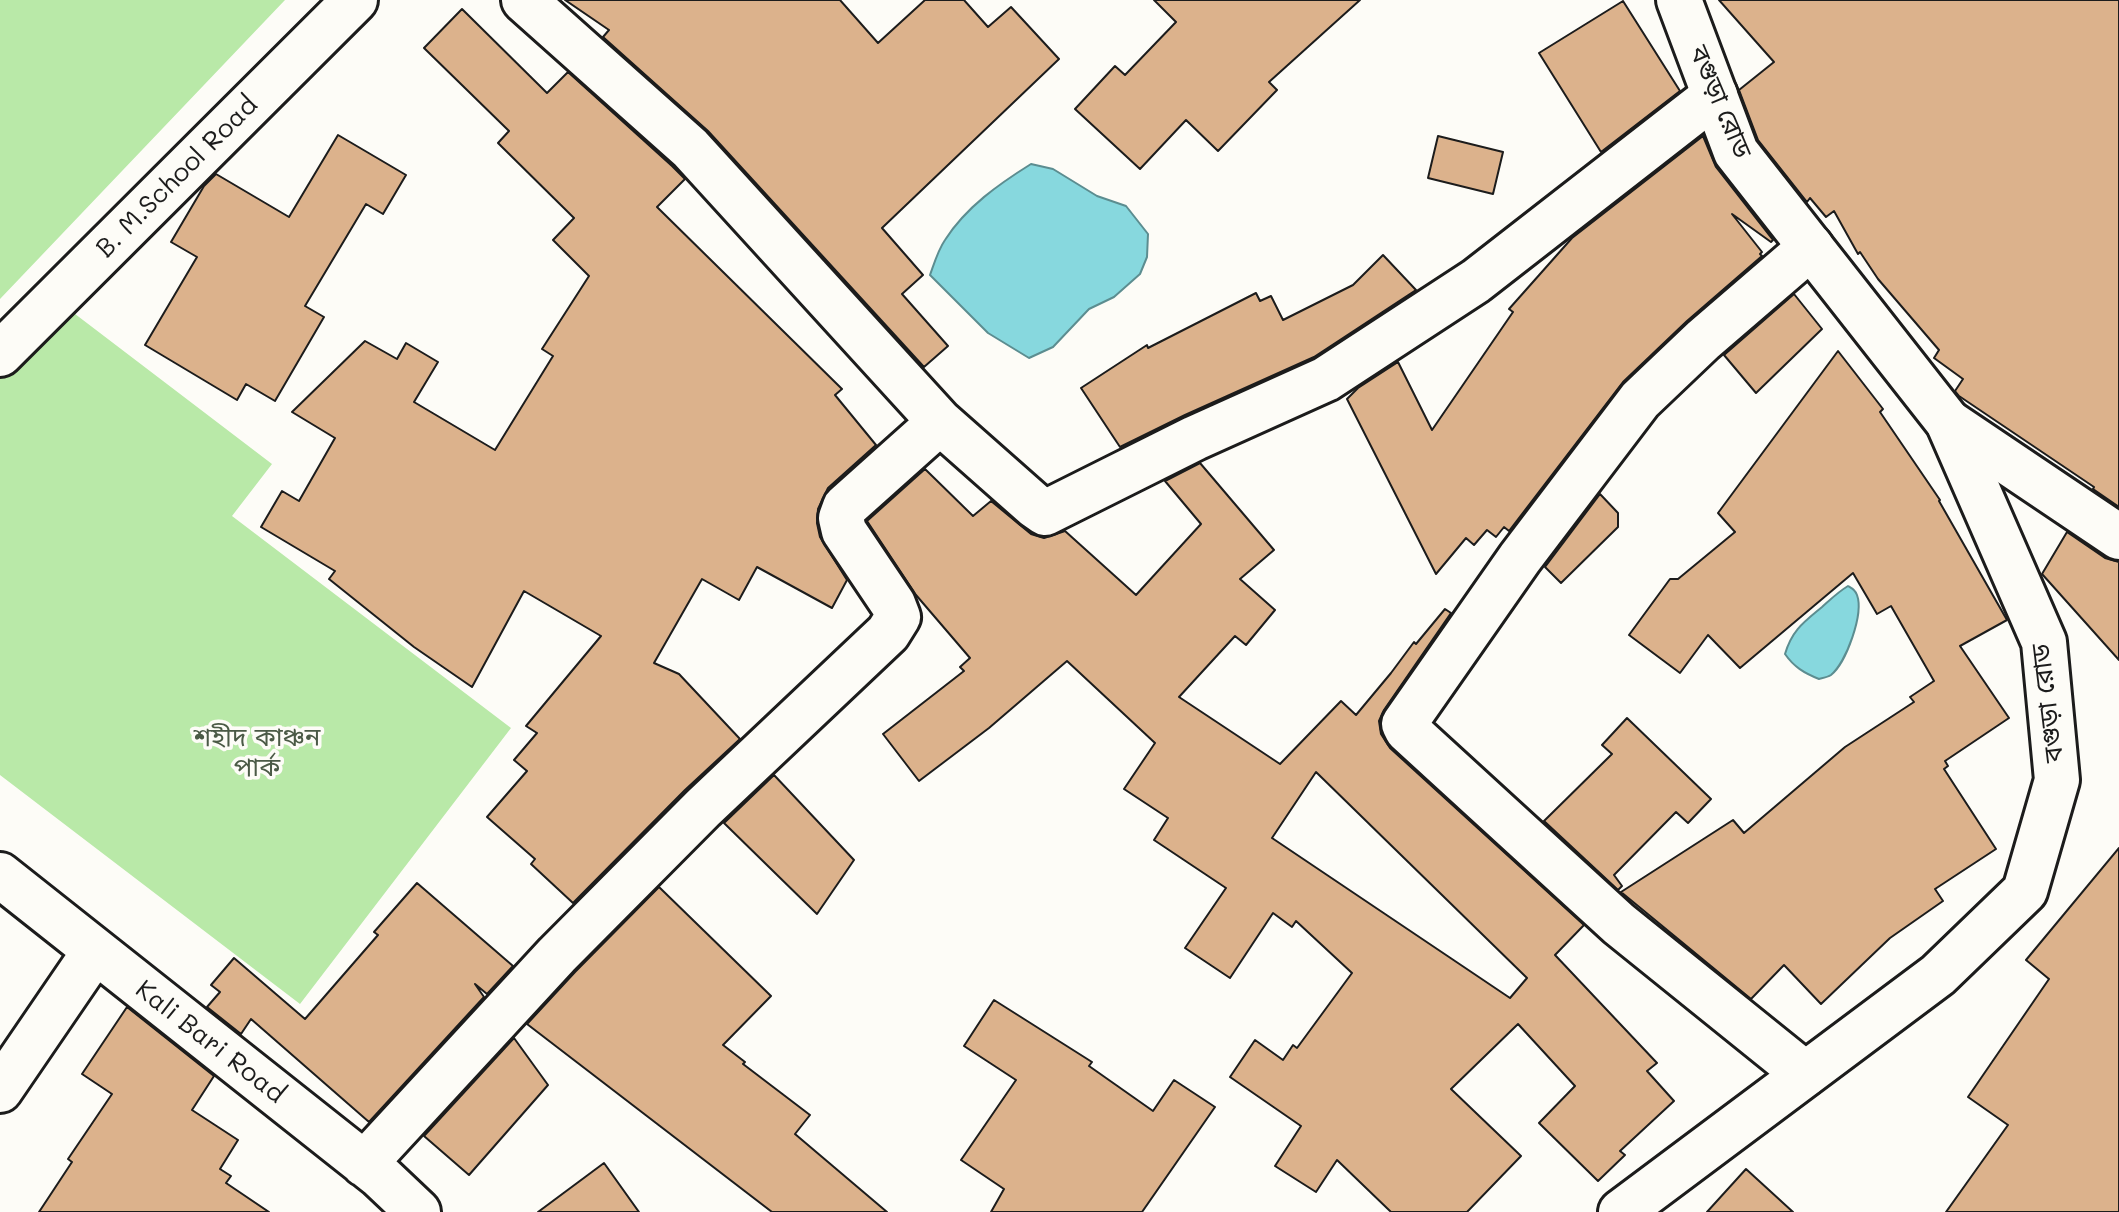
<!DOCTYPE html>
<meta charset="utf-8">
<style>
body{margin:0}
canvas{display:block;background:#fdfcf7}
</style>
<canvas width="2119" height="1212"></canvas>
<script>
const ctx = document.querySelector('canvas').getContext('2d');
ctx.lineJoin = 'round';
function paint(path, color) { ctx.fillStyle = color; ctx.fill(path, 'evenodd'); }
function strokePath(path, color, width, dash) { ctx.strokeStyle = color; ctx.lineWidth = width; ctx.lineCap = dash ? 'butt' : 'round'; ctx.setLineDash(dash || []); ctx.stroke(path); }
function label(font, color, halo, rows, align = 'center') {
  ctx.font = font + ' Mali,"Noto Sans Bengali",sans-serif'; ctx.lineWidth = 7; ctx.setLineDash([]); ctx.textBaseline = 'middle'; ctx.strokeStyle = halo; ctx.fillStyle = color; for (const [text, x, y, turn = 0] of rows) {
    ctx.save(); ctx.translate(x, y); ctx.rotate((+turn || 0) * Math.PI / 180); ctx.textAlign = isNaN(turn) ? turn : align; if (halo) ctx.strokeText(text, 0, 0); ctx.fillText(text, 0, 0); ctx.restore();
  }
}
paint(new Path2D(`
 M0,0H285L0,299Z
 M58,301L272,464L232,516L511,728L300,1004L0,775V377Z`), '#b9e9a8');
const water = new Path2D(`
 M1031,164L1053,169L1097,196L1126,206L1148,234L1147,257L1140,274L1114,297L1089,309L1053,347L1029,358L988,333L930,275C934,264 938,250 945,240C966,207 999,184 1031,164Z
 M1848,586C1853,589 1855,590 1857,595C1864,614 1846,663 1831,675C1828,677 1823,678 1819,679C1804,673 1794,667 1785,654C1792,630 1804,622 1822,607C1831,599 1838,592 1848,586Z`);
paint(water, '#87d8de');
strokePath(water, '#5c8d90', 2);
const building = new Path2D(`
 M565,0H840L878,43L925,0H964L988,27L1011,7L1059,59L882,228L923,275L902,294L948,346L924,367L708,131L603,37L609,30Z
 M1154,0H1360L1269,82L1277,90L1218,151L1186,120L1140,169L1075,109L1115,66L1125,75L1176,22Z
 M1719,0H2119V507L2093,489L2094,487L1959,396L1955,391L1963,379L1934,358L1939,350L1878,279L1860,252L1858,254L1834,211L1826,217L1810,198L1807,202L1758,140L1739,90L1774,62Z
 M1623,1L1680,91L1601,152L1539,53Z
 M462,9L547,93L568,72L672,166L685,179L657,207L842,389L835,395L876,445L828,488L818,509L817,523L820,537L847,580L832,608L757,567L739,600L702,579L654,663L679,674L740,739L685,790L573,903L531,864L535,859L487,817L527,771L514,760L537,733L526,726L601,636L524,591L472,687L414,647L329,579L335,571L261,527L282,491L299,501L335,438L292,412L365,341L397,359L406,343L438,362L414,402L495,450L553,356L542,349L589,276L553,240L574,218L498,143L509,131L424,48Z
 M338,135L406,175L383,214L366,204L305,306L324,317L275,401L246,384L237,400L145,345L197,257L171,242L204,186L216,174L289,217Z
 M1438,136L1503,152L1493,194L1428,178Z
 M1703,136L1716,167L1773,240L1771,242L1732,214L1762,252L1760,254L1762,256L1687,321L1623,382L1509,531L1504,527L1496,537L1487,530L1474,545L1466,538L1436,574L1347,399L1358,388L1398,362L1432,430L1513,312L1509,309L1572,238Z
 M1383,255L1416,290L1314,357L1185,415L1120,447L1081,388L1147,345L1148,348L1256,293L1260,301L1271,296L1283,320L1353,285Z
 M1794,294L1822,329L1756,393L1724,355Z
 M1838,351L1883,409L1880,412L1940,500L1939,501L2007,620L1960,646L2009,718L1945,761L1948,766L1944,769L1996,849L1935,889L1943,901L1890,938L1821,1004L1784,965L1751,999L1621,892L1733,820L1744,833L1845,747L1914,702L1910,697L1934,681L1891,606L1877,614L1853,573L1740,668L1708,635L1680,673L1629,635L1670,579H1678L1735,532L1718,513Z
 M1200,463L1274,550L1240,579L1275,610L1246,645L1235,636L1179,697L1280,764L1341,701L1356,715L1391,673L1414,642L1416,644L1445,609L1451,613L1384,710L1379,721L1381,734L1390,748L1584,925L1555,955L1657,1063L1647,1071L1674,1101L1620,1151L1625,1155L1598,1181L1539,1123L1575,1086L1518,1024L1451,1089L1521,1156L1467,1212H1391L1337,1160L1316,1192L1275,1166L1301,1126L1230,1077L1255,1040L1283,1060L1293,1045L1297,1048L1352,973L1296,921L1292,927L1273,913L1230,978L1185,948L1226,888L1154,840L1168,818L1124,789L1155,743L1067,661L989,728L919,781L883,734L964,671L960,667L970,658L916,595L867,521L925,469L973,516L991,501L1031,534L1044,538L1065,531L1136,595L1201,524L1165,481ZM1316,772L1527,978L1510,998L1272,838Z
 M1600,494L1618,513V527L1561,583L1545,567Z
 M2067,532L2105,558L2119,562V660L2042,574Z
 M1627,718L1711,799L1688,823L1676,812L1614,875L1622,886L1618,890L1544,821L1612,754L1602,745Z
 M774,775L854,860L817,914L724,823Z
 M2119,848V1212H1946L2008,1125L1968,1097L2049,979L2026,960Z
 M417,883L513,966L487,994L475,984L484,997L369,1122L251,1019L241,1034L207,1007L220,992L211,985L234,958L305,1019L378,935L374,932Z
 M659,887L771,996L723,1045L745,1062L743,1064L810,1115L795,1134L887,1212H772L527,1024L575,972Z
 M994,1000L1092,1062L1089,1066L1153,1111L1174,1080L1215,1107L1142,1212H991L1004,1189L961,1160L1016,1080L964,1046Z
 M127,1007L214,1076L192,1110L238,1140L220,1169L231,1176L226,1183L269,1212H39L72,1162L68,1159L112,1094L82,1074Z
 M514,1038L548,1085L469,1175L424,1136Z
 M604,1163L639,1212H538Z
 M1746,1169L1793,1212H1707Z`);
paint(building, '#dcb28c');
strokePath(building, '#1c1c1c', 2);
const minor = new Path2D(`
 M524,0L690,148L940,422L1035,506L1045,513L1195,438L1326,379L1476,281L1715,95
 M0,354L355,0
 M1948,422L2119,537
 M0,875L380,1176L418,1212
 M1805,1074L1619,924L1407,730L1404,724L1520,558L1640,400L1703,340L1811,247
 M0,1090L95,951
 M364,1164L557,955L703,808L888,633L898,617L893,604L844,531L841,518L845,507L940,422`);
const major = new Path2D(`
 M1621,1212L1938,975L2025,891L2057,780L2044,642L1948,422L1736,152L1679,0`);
strokePath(minor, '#1c1c1c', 50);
strokePath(major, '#1c1c1c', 50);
strokePath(minor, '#fdfcf7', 44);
strokePath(major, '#fdfcf7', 44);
label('26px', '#1c1c1c', '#fdfcf7', [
 ["বগুড়া রোড",1720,102,67],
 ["B. M.School Road",177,177,-45],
 ["বগুড়া রোড",2048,703,-97],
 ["Kali Bari Road",210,1042,38]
]);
label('26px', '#4b5a46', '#fdfcf7', [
 ["শহীদ কাঞ্চন",257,738],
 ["পার্ক",257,768]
]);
</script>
